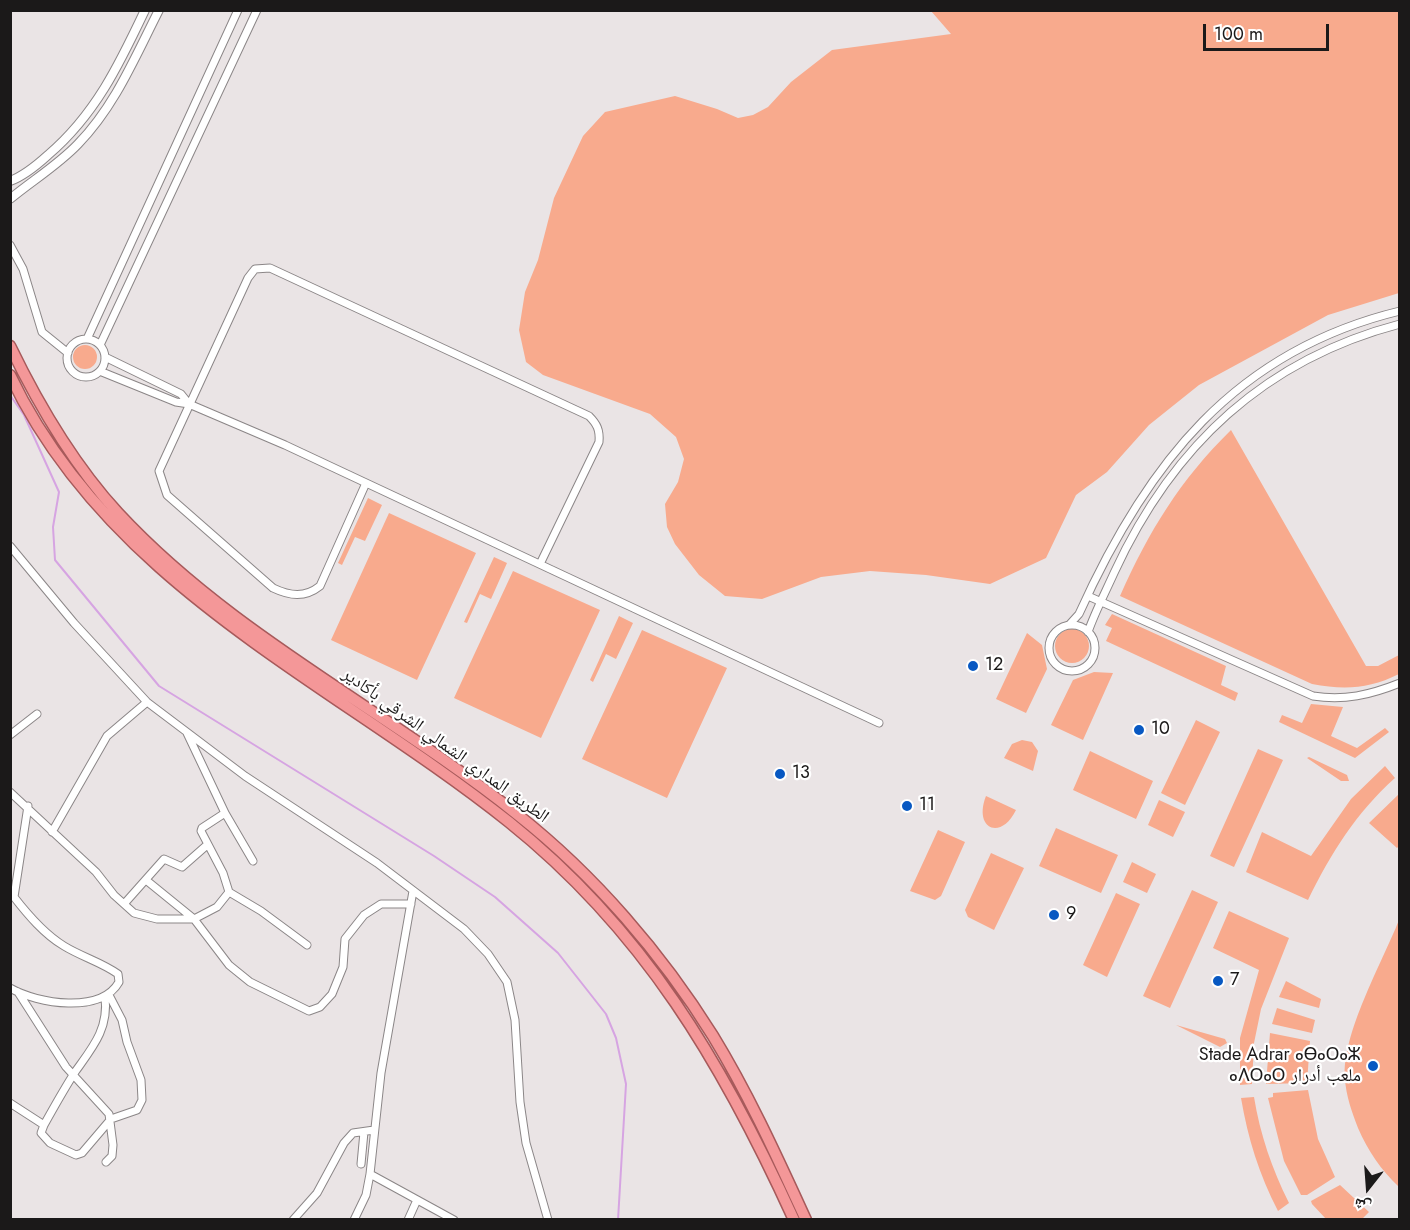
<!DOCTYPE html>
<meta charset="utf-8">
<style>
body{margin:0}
#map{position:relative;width:1410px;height:1230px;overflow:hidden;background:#eae4e5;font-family:Jost,"Noto Naskh Arabic",sans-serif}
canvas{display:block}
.frame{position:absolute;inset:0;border:12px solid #1b1919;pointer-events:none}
.north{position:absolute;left:1338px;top:1158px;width:60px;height:60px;-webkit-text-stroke:4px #fff;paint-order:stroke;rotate:197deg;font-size:16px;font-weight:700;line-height:24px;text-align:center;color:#1b1919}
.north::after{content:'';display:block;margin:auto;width:21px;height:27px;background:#1b1919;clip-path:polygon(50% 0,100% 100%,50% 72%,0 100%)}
.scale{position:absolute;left:1203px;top:24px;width:126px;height:27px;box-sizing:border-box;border:3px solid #1b1919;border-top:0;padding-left:8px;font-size:18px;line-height:21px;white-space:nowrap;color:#1b1919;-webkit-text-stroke:4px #fff;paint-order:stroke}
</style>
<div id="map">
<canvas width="1410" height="1230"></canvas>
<div class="frame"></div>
<div class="north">ش</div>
<div class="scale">100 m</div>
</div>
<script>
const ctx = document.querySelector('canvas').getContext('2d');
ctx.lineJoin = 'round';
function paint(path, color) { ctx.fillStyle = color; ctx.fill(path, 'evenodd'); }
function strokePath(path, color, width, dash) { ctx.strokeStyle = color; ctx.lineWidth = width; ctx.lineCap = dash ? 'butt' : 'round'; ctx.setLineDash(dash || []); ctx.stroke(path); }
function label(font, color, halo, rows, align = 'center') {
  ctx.font = font + ' Jost,"Noto Naskh Arabic","Noto Sans Tifinagh",sans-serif'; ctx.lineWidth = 4.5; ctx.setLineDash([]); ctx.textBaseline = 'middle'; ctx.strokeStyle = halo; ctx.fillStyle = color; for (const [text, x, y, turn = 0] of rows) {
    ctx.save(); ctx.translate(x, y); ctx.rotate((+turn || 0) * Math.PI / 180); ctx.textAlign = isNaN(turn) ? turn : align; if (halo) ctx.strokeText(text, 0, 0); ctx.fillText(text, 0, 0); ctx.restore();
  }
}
paint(new Path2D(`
 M931,11H1399V293L1328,315L1199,385L1149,425L1107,472L1076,495L1046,558L990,584L926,575L870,571L821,577L762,599L725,596L699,575L675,544L667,527L665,504L678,482L684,459L676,437L650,414L543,375L526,362L519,330L525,292L538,260L554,198L583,136L605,112L675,96L717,109L738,118L753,115L768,107L791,82L832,50L951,34Z
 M73 357a12 12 0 1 1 24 0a12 12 0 1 1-24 0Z
 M1231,430L1366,666H1378L1399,655V674C1369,689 1344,690 1312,684L1120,596C1149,531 1180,480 1231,430Z
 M368,498L382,505L365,541L355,537L342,565L338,563Z
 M389,513L476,553L417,680L331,640Z
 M494,557L507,563L491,599L480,594L467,623L464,622Z
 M513,571L600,610L541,738L454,698Z
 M1112,614L1226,666L1221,685L1238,693L1235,701L1106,641L1112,628L1105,625Z
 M619,616L633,623L616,659L606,654L593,682L590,680Z
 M1055 646a17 17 0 1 1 34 0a17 17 0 1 1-34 0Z
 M642,630L727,668L667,798L582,759Z
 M1027,633L1042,645L1047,669L1026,713L996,699Z
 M1094,672L1113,673L1083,740L1051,725L1073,680Z
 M1311,704L1343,707L1331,736L1357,748L1385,728L1389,732L1355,758L1279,722L1282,715L1302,723Z
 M1196,720L1220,732L1185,805L1161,793Z
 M1022,740L1032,742L1038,751L1033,771L1004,758L1012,744Z
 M1258,749L1283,760L1234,867L1210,856Z
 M1090,751L1153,781L1136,819L1073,790Z
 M1309,757L1347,775L1349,781H1341L1307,758Z
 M1385,766L1395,778C1356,813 1331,853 1308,900L1246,872L1262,832L1311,856L1351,799Z
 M1399,794L1400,845L1397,848L1369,823Z
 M986,796L1016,810C1001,841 973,829 986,796Z
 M1159,800L1185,812L1173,837L1148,825Z
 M1056,828L1118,855L1101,893L1039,866Z
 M938,830L965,842L941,896L935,900L910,891Z
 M991,853L1024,868L994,930L968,917L965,910Z
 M1132,862L1156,874L1147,893L1123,882Z
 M1192,890L1218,902L1170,1008L1143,996Z
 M1116,893L1140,904L1107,977L1083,965Z
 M1229,911L1289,938L1261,1009L1254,1043L1252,1084L1240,1085V1038L1259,970L1213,948Z
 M1399,920L1400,1187H1399C1381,1170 1368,1151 1358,1128C1352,1112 1346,1096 1345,1079C1341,1035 1382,963 1399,920Z
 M1286,981L1321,999L1319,1008L1279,997Z
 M1277,1008L1315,1020L1312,1033L1272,1024Z
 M1176,1025L1225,1039L1227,1043L1220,1047Z
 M1270,1033L1310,1041L1307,1083L1266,1084Z
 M1308,1090L1318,1139L1335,1177L1307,1195H1301L1284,1161L1268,1098L1273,1097V1093Z
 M1254,1097C1260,1134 1272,1169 1289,1203L1278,1211C1259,1174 1248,1139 1241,1098Z
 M1340,1185L1369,1212L1362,1219H1326L1312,1204L1311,1201Z`), '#f8aa8d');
strokePath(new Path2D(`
 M10,395L24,415L59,492L53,527L55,560L159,686L434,856L495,897L558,953L606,1014L616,1038L626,1084L618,1220`), '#d6a4e2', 2);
const minor = new Path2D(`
 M10,245L23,269L42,332L68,353
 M87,339L238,10
 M67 358a19 19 0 1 1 38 0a19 19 0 1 1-38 0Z
 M100,345L257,10
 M105,357L181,394L189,404
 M102,372L176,402L189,404L285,445L879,723
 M366,483L320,586C305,598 290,596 273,588L167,495L159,471L248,278L255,269L270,268L589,416C597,424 600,430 599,442L540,564
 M10,546L74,623L147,702L245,776L377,863L464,929L488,954L507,982L515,1020L520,1102L526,1143L548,1220
 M1088,596L1313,696C1344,701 1370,695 1400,683
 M1049 648a23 23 0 1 1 46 0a23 23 0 1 1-46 0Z
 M1069,625L1079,614C1146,465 1234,351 1400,311
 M1088,632C1095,612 1105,593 1114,573C1172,447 1263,360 1400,324
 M187,733L225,813L202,828L201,831L223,873L229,892
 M10,735L37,714
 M10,792L96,872L114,895L134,913L157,919H194L229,965L250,982L309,1011L320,1007L332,994L343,967L345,939L364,915L381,904H411
 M225,813L253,861
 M52,832L107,736L147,702
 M146,880L194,919L217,907L229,892L261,911L307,945
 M124,904L164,859L182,867L207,845
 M10,988C38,1004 101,1014 119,982L118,974C101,962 82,957 64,946C44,934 28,915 14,897L28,806
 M18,992L66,1067L109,1114L113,1145L112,1156L106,1162
 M105,997C109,1029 92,1048 75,1072C64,1089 54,1107 44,1125L41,1133L50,1143L76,1155L82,1153L111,1119L137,1110L142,1100L141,1080L127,1042L122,1020L109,995
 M10,1103L44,1125
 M361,1164L364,1132
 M370,1174L454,1220
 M293,1220L317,1193L344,1143L353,1133L374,1130
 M354,1220L366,1195L370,1174L381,1073L413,891
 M408,1220L417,1200`);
const tertiary = new Path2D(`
 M10,181C24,176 37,165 48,155C95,115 119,65 145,10
 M10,199C33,180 58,165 78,144C115,106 135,57 159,10`);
const trunk = new Path2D(`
 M10,346C39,406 73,464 118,513C232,636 388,711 518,815C594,875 662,954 713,1036C749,1095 777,1157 806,1220
 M10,375C110,587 335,683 509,822C644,930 723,1064 794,1220`);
strokePath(minor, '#8b8687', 9);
strokePath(tertiary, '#8b8687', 10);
strokePath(trunk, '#a75a5b', 13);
strokePath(minor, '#fff', 7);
strokePath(tertiary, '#fff', 8);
strokePath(trunk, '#f49798', 10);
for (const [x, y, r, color] of [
 [973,666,6,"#0858c2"],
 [1139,730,6,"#0858c2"],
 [780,774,6,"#0858c2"],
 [907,806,6,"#0858c2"],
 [1054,915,6,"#0858c2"],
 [1218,981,6,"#0858c2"],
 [1373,1066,6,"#0858c2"]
]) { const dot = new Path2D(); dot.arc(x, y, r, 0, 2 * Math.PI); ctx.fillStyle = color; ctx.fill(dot); strokePath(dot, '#fff', 2); }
label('18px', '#1b1919', '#fff', [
 ["12",985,666],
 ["10",1151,730],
 ["13",792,774],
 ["11",919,806],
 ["9",1066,915],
 ["7",1230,981],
 ["Stade Adrar ⴰⴱⴰⵔⴰⵣ",1361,1056,"right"],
 ["ⴰⴷⵔⴰⵔ ملعب أدرار",1361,1077,"right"]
], 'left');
label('18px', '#1b1919', '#fff', [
 ["الطريق المداري الشمالي الشرقي بأكادير",445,746,36]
]);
</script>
